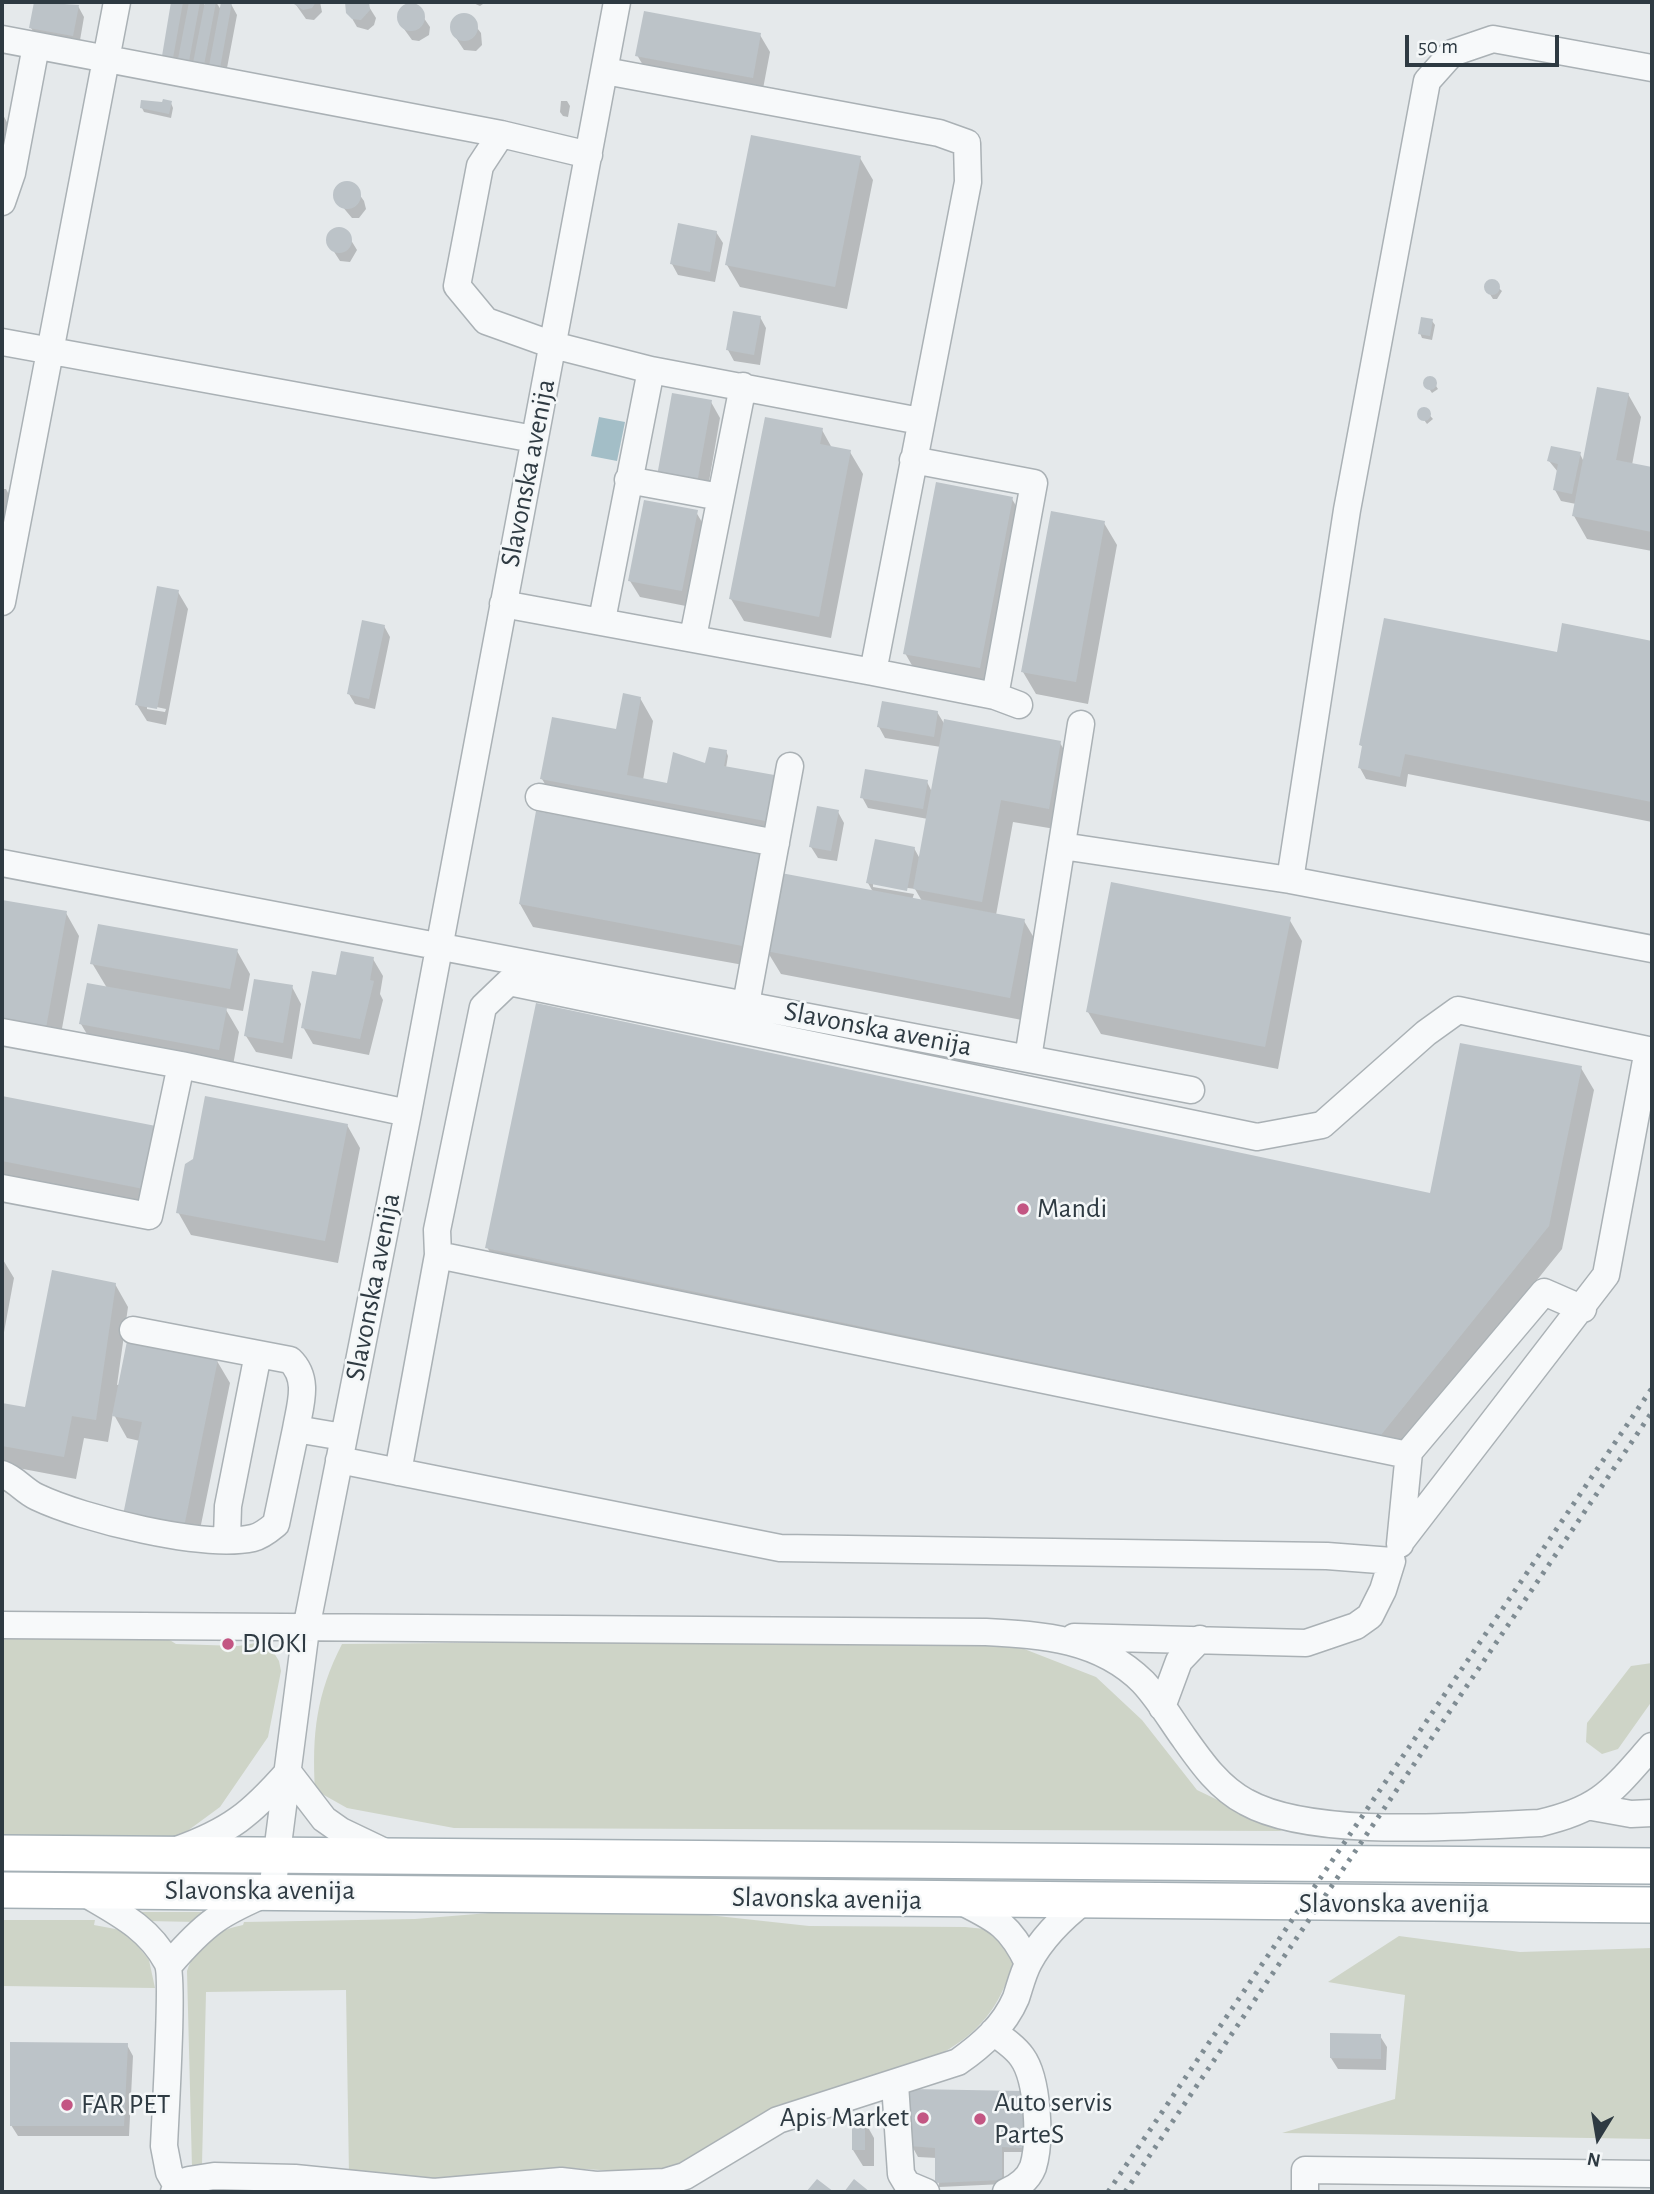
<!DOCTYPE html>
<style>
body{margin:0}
#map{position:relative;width:1654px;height:2194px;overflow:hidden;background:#e5e9eb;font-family:"Alegreya Sans",sans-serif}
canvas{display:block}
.frame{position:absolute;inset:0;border:4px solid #2e3a42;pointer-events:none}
.north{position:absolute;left:1563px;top:2103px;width:70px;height:70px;-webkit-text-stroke:5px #f4f7f8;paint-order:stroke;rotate:191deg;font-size:19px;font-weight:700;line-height:28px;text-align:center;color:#2e3a42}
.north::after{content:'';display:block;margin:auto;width:24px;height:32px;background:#2e3a42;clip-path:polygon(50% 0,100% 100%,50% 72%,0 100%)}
.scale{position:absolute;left:1405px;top:35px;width:154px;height:32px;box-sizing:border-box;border:4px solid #2e3a42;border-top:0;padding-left:9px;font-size:21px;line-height:24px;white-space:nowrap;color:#2e3a42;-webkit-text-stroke:5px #f4f7f8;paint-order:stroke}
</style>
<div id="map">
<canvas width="1654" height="2194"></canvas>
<div class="frame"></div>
<div class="north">N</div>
<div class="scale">50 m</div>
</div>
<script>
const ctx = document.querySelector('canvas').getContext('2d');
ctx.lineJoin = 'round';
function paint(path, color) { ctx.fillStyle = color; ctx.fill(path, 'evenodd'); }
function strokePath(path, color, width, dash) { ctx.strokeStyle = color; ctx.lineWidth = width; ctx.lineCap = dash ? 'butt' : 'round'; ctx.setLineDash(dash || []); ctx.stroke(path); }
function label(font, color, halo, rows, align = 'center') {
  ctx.font = font + ' "Alegreya Sans",sans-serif'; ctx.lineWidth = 5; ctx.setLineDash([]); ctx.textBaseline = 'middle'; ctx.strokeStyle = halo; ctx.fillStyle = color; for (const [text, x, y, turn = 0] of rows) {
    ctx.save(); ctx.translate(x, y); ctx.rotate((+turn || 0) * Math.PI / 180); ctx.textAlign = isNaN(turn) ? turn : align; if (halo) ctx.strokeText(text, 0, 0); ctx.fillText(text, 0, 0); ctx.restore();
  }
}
paint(new Path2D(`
 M2,1638L168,1639L176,1644L238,1646L256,1643L274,1653L279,1661L281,1671L268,1737L220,1807L175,1840L2,1839Z
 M996,1638L1096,1677L1142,1720L1197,1790L1282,1831L454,1828L347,1808L315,1790C312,1734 316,1695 342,1644Z
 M1652,1663V1701L1618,1749L1602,1754L1586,1742L1587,1723L1631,1666Z
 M138,1912H201L203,1913L199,1922L145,1921Z
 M489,1913L699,1914L809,1926L965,1927L985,1929L1013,1948C1014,1967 1009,1977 1001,1994C973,2051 913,2068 856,2085C830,2093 805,2102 778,2105L671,2169L653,2173L566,2168L427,2180L349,2175L346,1990L206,1992L202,2165L192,2168L187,1971C197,1942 214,1931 243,1925L244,1922L415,1919Z
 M2,1920H95L94,1925L126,1931L149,1960L155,1988L2,1986Z
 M1399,1936L1520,1952L1652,1948V2139L1282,2133L1395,2099L1405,1995L1328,1982Z`), '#ced4c7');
paint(new Path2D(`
 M599,417L625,422L617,461L591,456Z`), '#a3bec7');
paint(new Path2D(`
 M36,2L78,6L84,17L79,46L38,39L31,28Z
 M173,2H203L206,7L207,2H216L221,10L231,4L237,15L227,68L216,65L186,70L180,59L179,68L170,67L164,56Z
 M294,2H320L322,12L314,20L306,19Z
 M347,2H366L376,18L374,25L368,30L357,27L346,8Z
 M471,2H486L480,6Z
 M407,5H415L430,27L429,35L419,41L412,40L399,22L401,10Z
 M460,15L468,16L481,33L482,45L476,51L464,50L452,32L453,20Z
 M760,35L770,52L762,94L647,72L637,55Z
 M561,101H567L570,106L568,117L563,116L560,112Z
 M171,103L173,108L171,118L144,112L142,108Z
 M2,113L8,124V134L2,139Z
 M860,158L873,180L847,309L740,287L727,265Z
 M344,183L352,184L364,201L366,209L359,218H352L336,199V191Z
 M340,229L346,232L357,250L350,262L340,261L329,244L330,233Z
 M716,232L723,243L715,282L678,275L672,264Z
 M1491,281L1502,291L1497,299H1493L1486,288Z
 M760,317L766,328L760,365L734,361L728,350Z
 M1432,321L1435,325L1432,340L1422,338L1420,333Z
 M1431,378L1438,389L1432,393L1425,383Z
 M1628,394L1641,417L1632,465L1652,469V551L1587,539L1574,516L1576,504L1561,501L1555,490L1558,472L1549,461L1580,454L1584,462Z
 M711,402L720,418L706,499L669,492Z
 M1424,409L1433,419L1427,424L1419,413Z
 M822,430L832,448L850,452L863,474L831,638L744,621L731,599Z
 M2,489H6L15,506L2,576Z
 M1012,499L1025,521L993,690L918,676L905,653Z
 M696,512L706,529L691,607L640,597L630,581Z
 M1104,523L1117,545L1088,704L1036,694L1023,672Z
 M178,592L188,609L166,725L147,721L137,705ZM147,705L166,709L165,712L147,709Z
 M1564,625L1652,642V822L1408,774L1406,787L1366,779L1360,768L1364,749L1361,745L1558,654Z
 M384,626L390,637L375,709L355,704L349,694Z
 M640,698L653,721L643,780L669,785L674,754L707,765L726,751L728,756L726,768L780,838L555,801L542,779L618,731Z
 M937,712L945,725L1060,743L1073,765L1061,830L1013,822L996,915L1024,921L1037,943L1022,1020L781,974L767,951L873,892L868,883L914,848L920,859L928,819L868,808L862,797L927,782L932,792L941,747L885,738L879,727ZM873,883L915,889L922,901L912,900L914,894L873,887Z
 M838,812L844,823L837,861L818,858L811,847Z
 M764,855L760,968L533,927L520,904Z
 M2,902L66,913L79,936L58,1050L2,1040Z
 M1289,919L1302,941L1278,1069L1101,1034L1088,1012Z
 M237,951L250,974L243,1011L225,1008L239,1032L232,1071L94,1046L81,1024L107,988L92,963Z
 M373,959L383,976L380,994L383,1000L369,1055L313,1044L303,1027Z
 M292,987L301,1004L292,1059L256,1052L246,1036Z
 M1581,1068L1594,1090L1562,1249L1394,1457L500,1270L487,1247L1431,1195Z
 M2,1097L160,1128L161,1212L2,1181Z
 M347,1125L360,1148L338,1263L191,1235L178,1212Z
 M2,1258L14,1278L2,1343Z
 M115,1284L128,1307L117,1385L217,1361L230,1383L196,1549L140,1441L127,1438L113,1413L108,1442L84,1438L76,1479L2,1465V1405L26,1409Z
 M1380,2036L1387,2047L1386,2070L1338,2069L1331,2058Z
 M127,2045L133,2056L129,2136H18L11,2125Z
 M1026,2098L1024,2152H1004V2184L939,2187L937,2158L918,2157L912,2146Z
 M865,2122L874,2138V2166H863L853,2150Z`), '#0003');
paint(new Path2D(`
 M34,2L79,5L73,36L29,28Z
 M171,2H183L173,58L162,56Z
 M189,2H200L189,61L178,59Z
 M205,2H216L204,65L193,63Z
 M221,2H232L220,68L209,66Z
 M291,2H316L312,8L303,10Z
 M345,2H369L370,10L361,20L352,19L346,13Z
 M397 17a14 14 0 1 1 28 0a14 14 0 1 1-28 0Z
 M644,11L761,33L753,78L635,56Z
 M450 27a14 14 0 1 1 28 0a14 14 0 1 1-28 0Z
 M163,99L172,101L169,114L140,108L141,100L162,102Z
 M751,135L861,156L835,287L725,265Z
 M333 195a14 14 0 1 1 28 0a14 14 0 1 1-28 0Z
 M678,223L717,231L710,272L670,264Z
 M326 240a13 13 0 1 1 26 0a13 13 0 1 1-26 0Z
 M1484 287a8 8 0 1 1 16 0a8 8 0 1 1-16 0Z
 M733,311L761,316L754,355L726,350Z
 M1421,317L1433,319L1430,336L1418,334Z
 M1423 383a7 7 0 1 1 14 0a7 7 0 1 1-14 0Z
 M1597,387L1629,393L1616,460L1652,467V532L1572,516Z
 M672,393L712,400L697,483L657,476Z
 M1417 414a7 7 0 1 1 14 0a7 7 0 1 1-14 0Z
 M765,417L823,428L820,444L851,450L819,617L729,599Z
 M1551,446L1581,452L1572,494L1553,490L1558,464L1547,461Z
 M936,482L1013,497L980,668L903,654Z
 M644,500L698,510L682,591L628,581Z
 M1051,511L1105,521L1076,682L1021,672Z
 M157,586L179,590L157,709L135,705Z
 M1384,618L1557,652L1562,623L1652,641V802L1405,754L1400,777L1358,768L1362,746L1359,745Z
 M362,620L385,625L369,699L347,694Z
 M623,693L641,697L627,775L667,783L673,752L705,763L709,747L727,750L724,766L780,776L771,822L540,779L552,717L616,729Z
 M882,701L938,711L934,737L877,727Z
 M944,719L1061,741L1049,809L1001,800L982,902L913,889Z
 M865,769L928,780L923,809L860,798Z
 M817,806L839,810L831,851L809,847Z
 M536,811L765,853L748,947L519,904Z
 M875,839L915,847L907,891L866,883Z
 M781,873L1025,919L1010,998L766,951Z
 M1111,882L1291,917L1265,1047L1086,1012Z
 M2,900L67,911L46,1028L2,1020Z
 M98,924L238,949L230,989L90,964Z
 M341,951L374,957L370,980L374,981L360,1039L301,1028L312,971L336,975Z
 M254,979L293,985L283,1043L244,1036Z
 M87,983L227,1008L219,1050L79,1024Z
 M536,1003L1430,1193L1460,1043L1582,1066L1549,1226L1381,1435L485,1248Z
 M2,1096L161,1127L149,1190L2,1161Z
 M205,1096L348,1124L325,1241L176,1213L185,1164L193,1159Z
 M52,1270L116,1283L96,1420L72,1416L64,1457L2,1446V1403L25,1407Z
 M127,1341L218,1359L184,1527L123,1515L142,1422L112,1416Z
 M1330,2033L1381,2034V2059L1330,2058Z
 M10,2042L128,2043L124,2126H10Z
 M910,2089L1024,2091L1023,2148L1002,2147V2180L935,2183V2148L910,2146Z
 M865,2120V2150H852V2123Z
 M817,2179L834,2192H806Z
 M854,2179L870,2192H844Z`), '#bcc3c8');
const minor = new Path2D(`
 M2,39L501,134L589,155
 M501,134L480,166L457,286L486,321L553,345L651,370L920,421
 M2,202L12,173L36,46
 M2,342L534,439
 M913,460L1034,483L995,696
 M628,480L720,497
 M2,602L117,2
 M503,604L873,672L968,182L967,143L939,133L605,71
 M602,620L651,370
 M693,637L743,386
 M873,672L995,696L1019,705
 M539,797L776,843
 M1062,846L1290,880L1652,949
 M2,863L1191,1090
 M1290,880L1347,510L1427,81L1452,53L1493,39L1652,68
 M746,1004L790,766
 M2,1032L181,1065L408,1113
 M1028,1058L1081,724
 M2,1188L149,1216L181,1065
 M438,1255L1408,1455
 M133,1330L290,1360C310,1379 300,1405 296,1429L343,1437
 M339,1460L780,1548L1327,1556L1392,1561L1383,1590L1370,1616L1356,1626L1306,1643L1074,1637
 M398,1472L438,1255L437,1230L483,1007L509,982L1257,1137L1322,1125L1426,1033L1458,1010L1648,1050L1606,1275L1402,1540
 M2,1474C16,1479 24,1491 37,1497C83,1519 204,1549 253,1538C262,1536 270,1529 276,1524L296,1429
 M227,1538L228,1506L258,1354
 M1400,1544L1409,1452L1544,1292L1583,1309
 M2,1625L986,1632C1043,1635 1100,1639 1143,1682C1159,1699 1171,1720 1184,1738C1201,1762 1219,1788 1246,1802C1312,1839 1463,1826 1540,1823C1601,1809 1612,1791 1652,1746
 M1162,1707L1179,1661L1200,1639
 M288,1772L324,1819L341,1831L387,1853
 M1592,1807L1631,1814L1652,1813
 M177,1850C230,1831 251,1814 288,1772
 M81,1891C114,1911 148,1926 167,1962C174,1975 165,2120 164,2146L169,2172L177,2186
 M960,1901C996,1919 1010,1925 1028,1963
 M169,1965C206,1922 220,1913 272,1891L306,1629L408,1113L617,2
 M993,2032C1003,2039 1015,2047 1022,2057C1038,2079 1041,2141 1033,2167C1028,2180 1018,2187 1006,2192
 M895,2084L901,2174L907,2184L926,2192
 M174,2192L177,2186L189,2180L214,2176L295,2178L434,2192L561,2181L596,2185L665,2182L685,2176L778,2120L958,2062C982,2045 1004,2026 1016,1998C1020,1986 1023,1973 1029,1962C1042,1938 1062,1918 1084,1901
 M1305,2192V2170L1652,2174`);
const major = new Path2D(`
 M2,1853L1652,1866
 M2,1890L1652,1905`);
strokePath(minor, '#aab1b5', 29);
strokePath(major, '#a5b0b6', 38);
strokePath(minor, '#f7f9fa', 26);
strokePath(major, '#fff', 35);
strokePath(new Path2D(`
 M1108,2192L1652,1388
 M1125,2192L1652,1412`), '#7f8c93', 5, [3.5, 7]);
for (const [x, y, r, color] of [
 [1023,1209,7,"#c35683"],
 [228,1644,7,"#c35683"],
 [67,2105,7,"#c35683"],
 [923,2118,7,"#c35683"],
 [980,2119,7,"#c35683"]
]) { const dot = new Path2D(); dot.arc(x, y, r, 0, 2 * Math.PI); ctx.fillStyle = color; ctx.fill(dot); strokePath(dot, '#f4f7f8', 2.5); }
label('28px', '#2e3a42', '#f4f7f8', [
 ["Slavonska avenija",528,473,-79],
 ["Slavonska avenija",878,1029,11],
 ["Slavonska avenija",373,1287,-79],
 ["Slavonska avenija",260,1891],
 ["Slavonska avenija",827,1899,1],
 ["Slavonska avenija",1394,1904]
]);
label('28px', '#2e3a42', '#f4f7f8', [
 ["Mandi",1037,1209],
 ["DIOKI",242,1644],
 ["Auto servis",994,2103],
 ["ParteS",994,2135],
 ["FAR PET",81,2105],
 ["Apis Market",909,2118,"right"]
], 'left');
</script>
